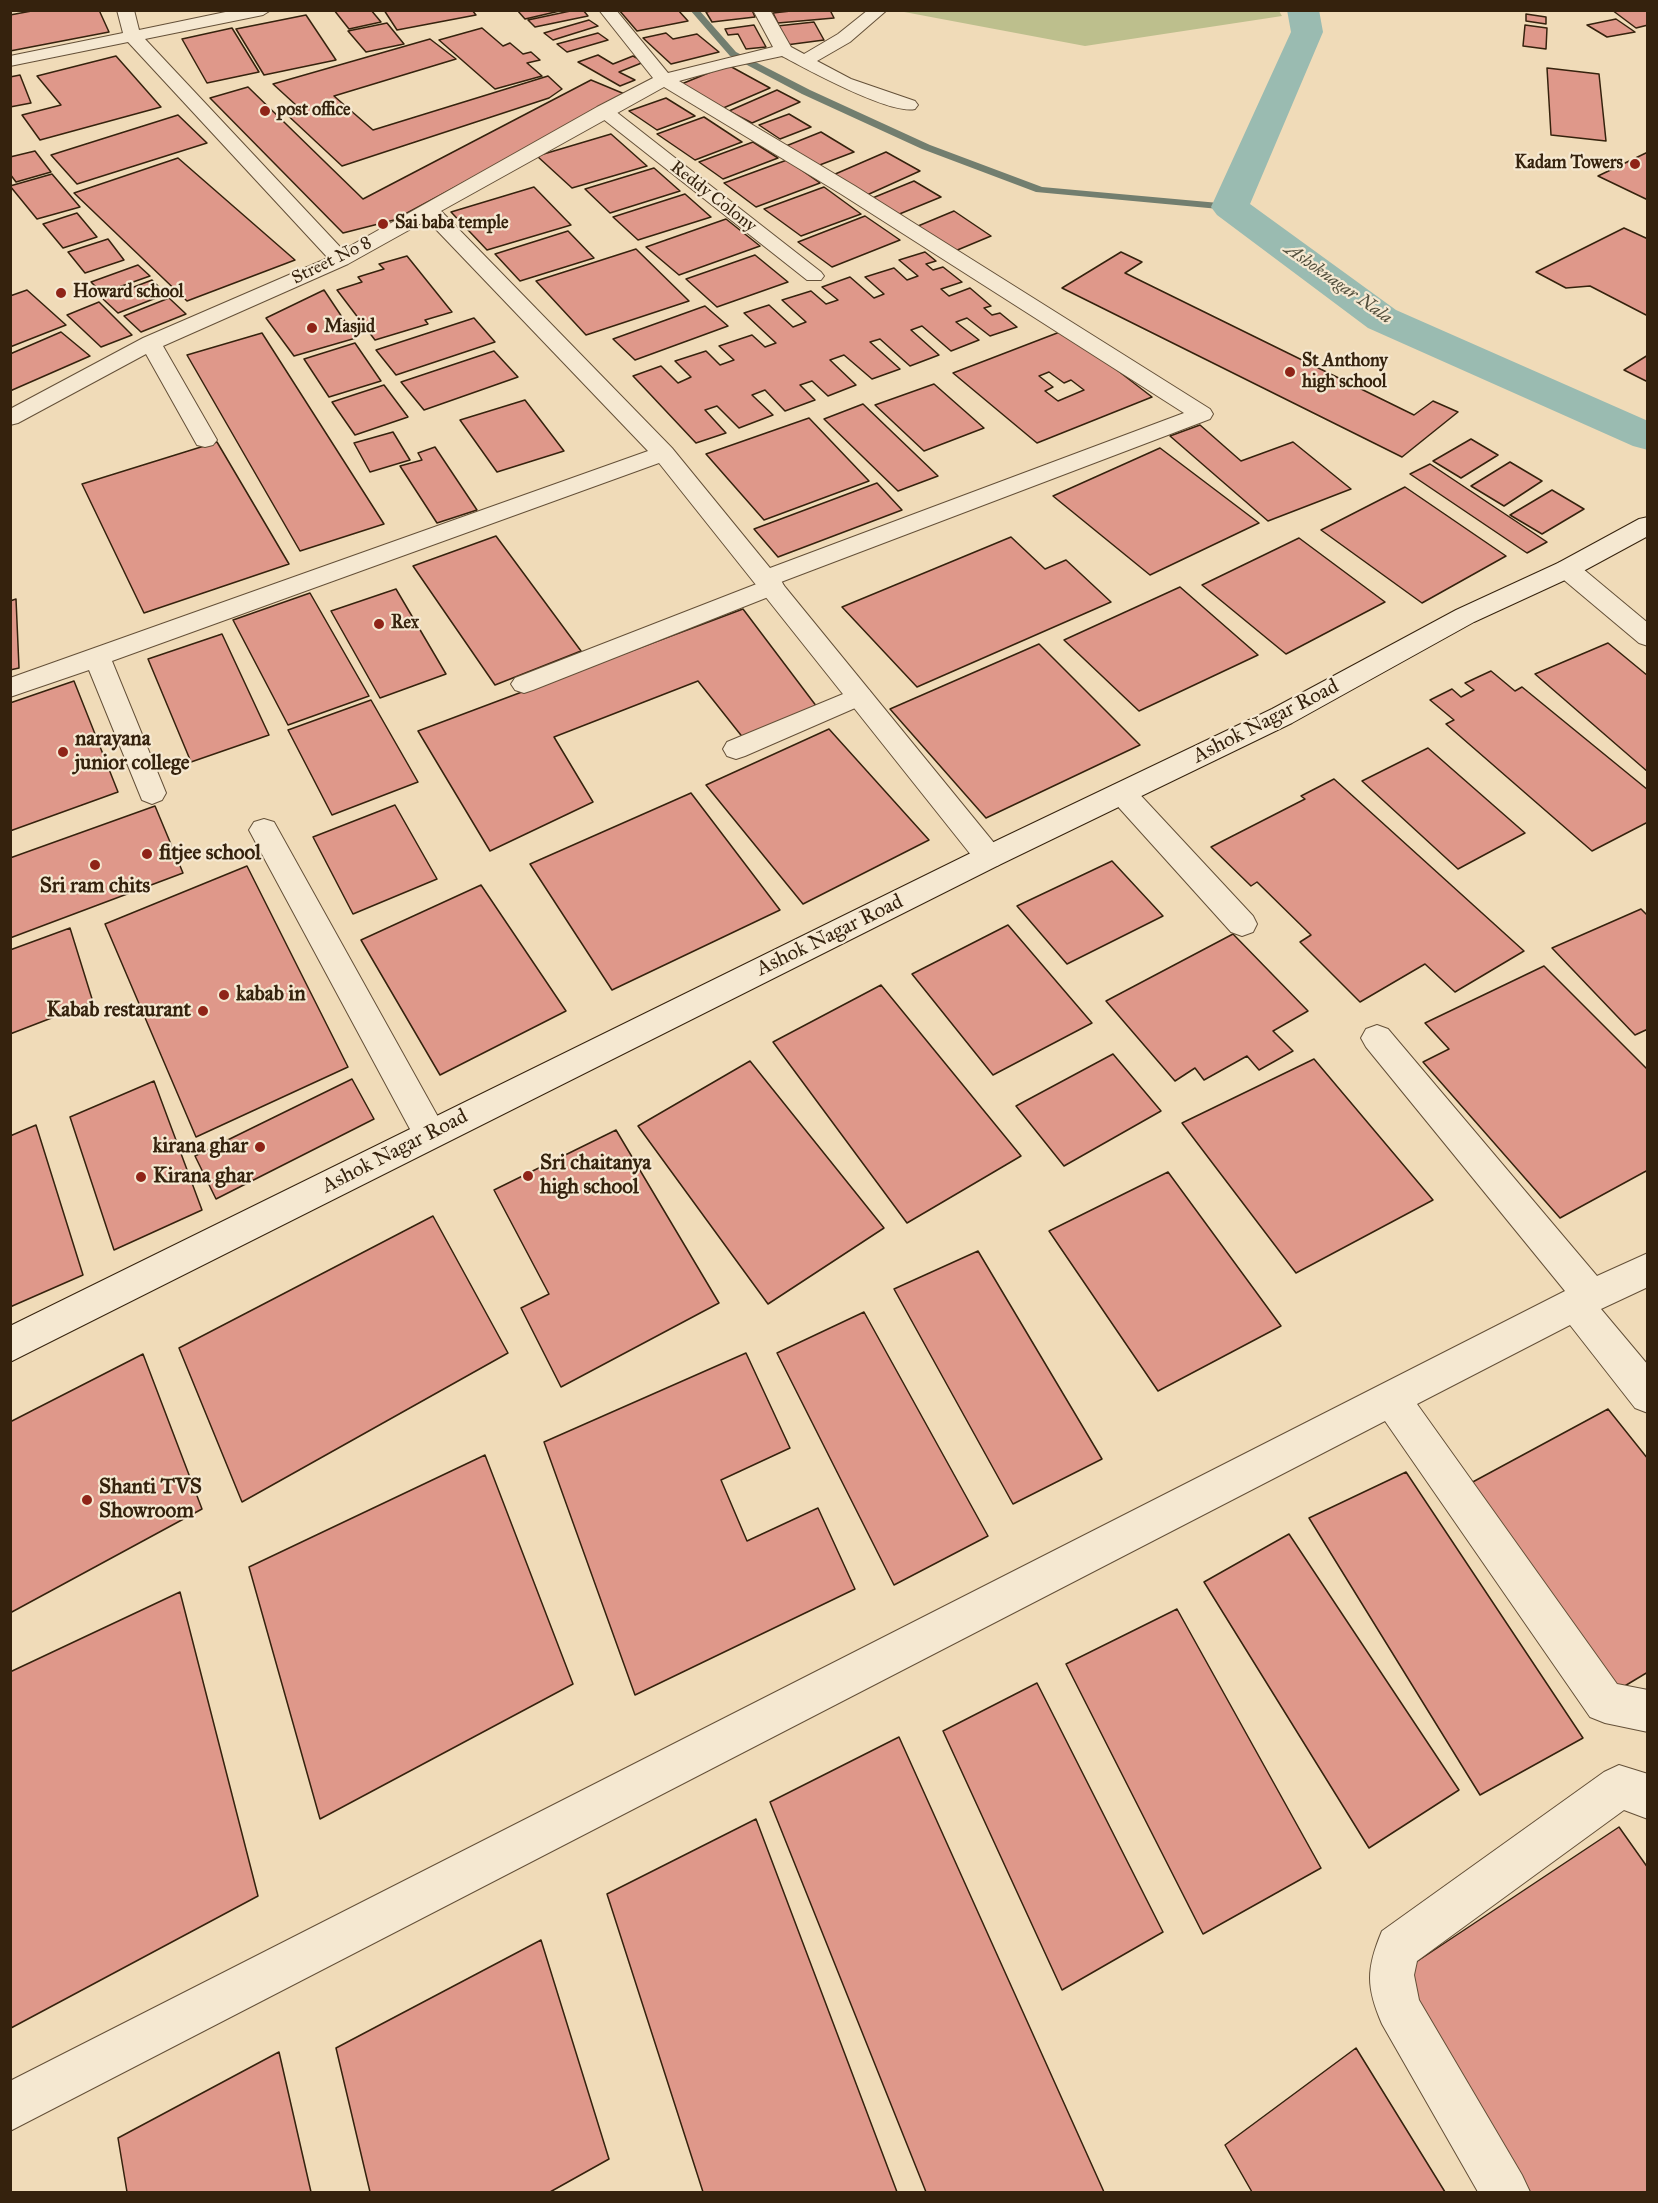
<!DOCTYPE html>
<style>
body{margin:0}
#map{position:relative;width:1658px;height:2203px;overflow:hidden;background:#f0dbb8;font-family:"IM FELL Great Primer",serif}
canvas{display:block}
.frame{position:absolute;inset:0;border:12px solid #35220d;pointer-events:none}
</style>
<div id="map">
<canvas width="1658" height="2203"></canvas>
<div class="frame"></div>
</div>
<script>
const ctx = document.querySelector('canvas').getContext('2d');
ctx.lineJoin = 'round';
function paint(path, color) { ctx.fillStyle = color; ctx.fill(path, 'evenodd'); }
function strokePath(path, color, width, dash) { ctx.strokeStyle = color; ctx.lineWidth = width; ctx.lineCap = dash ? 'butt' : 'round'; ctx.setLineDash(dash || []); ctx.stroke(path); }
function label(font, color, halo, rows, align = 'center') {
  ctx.font = font + ' "IM FELL Great Primer",serif'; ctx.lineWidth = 4.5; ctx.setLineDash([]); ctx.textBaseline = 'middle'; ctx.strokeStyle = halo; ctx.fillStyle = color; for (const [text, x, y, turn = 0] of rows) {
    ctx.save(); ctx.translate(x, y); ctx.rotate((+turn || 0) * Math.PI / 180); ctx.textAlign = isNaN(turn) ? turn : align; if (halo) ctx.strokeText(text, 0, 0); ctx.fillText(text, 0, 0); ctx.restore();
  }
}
paint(new Path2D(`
 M1279,11L1282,16L1085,46L899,11Z`), '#bdbf8d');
paint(new Path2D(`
 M690,10H699L736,52L810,90L930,145L1042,187L1230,204L1235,207L1230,210L1036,192L922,149L802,94L730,56Z`), '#727e6f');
paint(new Path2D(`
 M1287,10H1319L1323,32L1250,204L1396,310L1648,421V450L1633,446L1368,328L1217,215L1211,207L1291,32Z`), '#9abbb1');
const building = new Path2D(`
 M37,10H99L109,32L10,51V15Z
 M334,10H371L381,22L349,29Z
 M384,10H472L476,15L397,30Z
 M517,10H564L525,19Z
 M575,10H583L588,16L535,27L528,20Z
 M619,10H678L688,21L637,31Z
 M717,10H752L755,17L712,22L706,12Z
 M800,10H830L834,18L778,23L773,13Z
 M1612,10H1648V25L1636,28Z
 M1526,14L1546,17V24L1526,21Z
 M306,15L336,60L264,75L236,29Z
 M1616,19L1635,32L1607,37L1587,25Z
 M589,20L598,26L553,40L544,33Z
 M814,22L824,40L786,45L777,26Z
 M387,23L404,44L366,52L348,31Z
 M754,25L766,47L746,49L738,34L728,35L725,29Z
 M1525,25L1547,28L1546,49L1523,46Z
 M232,28L259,72L207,83L182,39Z
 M482,28L503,46L510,43L523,54L531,52L540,60L527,63L542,76L495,89L439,40Z
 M598,33L608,40L567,52L557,44Z
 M666,33L673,39L697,34L719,52L671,64L643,38Z
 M430,39L456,59L334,96L373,130L548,76L562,89L549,98L342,166L282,110L297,106L273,84Z
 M598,55L613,64L633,56L644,62L619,72L635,80L620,86L578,62Z
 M116,56L161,107L40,140L22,115L61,105L37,76Z
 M728,65L770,88L721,109L679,85Z
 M1547,68L1599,74L1606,141L1551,135Z
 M20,75L31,103L10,107V77Z
 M591,80L627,95L394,220L343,233L210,98L248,87L363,199Z
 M777,90L800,102L752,123L729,111Z
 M666,98L695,116L657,130L629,111Z
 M789,114L811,127L780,139L759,125Z
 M178,115L207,143L77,184L51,155Z
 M704,117L742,142L695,160L657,134Z
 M821,132L854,152L817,166L786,146Z
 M611,134L647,166L572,188L537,156Z
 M753,142L778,158L723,179L699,162Z
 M35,151L51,172L16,182L10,174V157Z
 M886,152L920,171L867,195L833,175Z
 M1648,152V200L1598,176Z
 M178,158L295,260L187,301L74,193Z
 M787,160L820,183L756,207L724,183Z
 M654,168L680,191L610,213L585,189Z
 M52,174L80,207L37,219L10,186Z
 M914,181L941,197L897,215L870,199Z
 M534,187L571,225L487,250L451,212Z
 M824,187L861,214L801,236L764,209Z
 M685,194L711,217L638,240L613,217Z
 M954,211L991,236L955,251L918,226Z
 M77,213L97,237L63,248L43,224Z
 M865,216L900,240L832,267L798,242Z
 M726,219L760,246L679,275L646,247Z
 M1624,228L1648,239V316L1590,286L1566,288L1536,272Z
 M568,231L594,258L520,281L495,254Z
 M108,239L124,260L85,273L68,252Z
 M636,249L689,301L586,335L536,281Z
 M925,252L936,261L926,264L933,270L943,267L962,282L941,289L949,296L970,288L991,306L984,308L992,315L1000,313L1017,327L990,336L967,318L956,322L979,340L951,351L922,326L911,330L939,355L910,366L880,339L870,342L900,369L872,379L844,355L830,360L856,385L828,396L812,381L800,385L815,400L785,411L765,390L752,395L773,415L739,428L717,406L705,410L726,433L696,443L633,376L661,366L678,383L691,377L675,361L706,351L720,365L734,360L719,346L752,335L765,347L776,343L744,313L769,305L793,327L806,322L782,300L811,291L826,304L838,300L822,287L850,277L874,298L884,294L865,277L894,268L907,280L918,276L899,260Z
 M1121,252L1142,262L1125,273L1414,415L1433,401L1458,412L1402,457L1062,288Z
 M755,255L788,282L717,307L686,279Z
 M407,256L452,312L425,320L428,324L375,340L337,290L362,282L358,277L384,269L379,264Z
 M138,265L150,276L102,293L91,282Z
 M152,280L166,294L118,313L103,299Z
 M27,290L66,325L10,347V296Z
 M324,290L356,338L294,356L266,318Z
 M169,298L186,314L141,332L124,316Z
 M99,302L132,335L101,347L67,315Z
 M705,306L728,326L635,360L613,339Z
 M474,318L495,342L396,375L376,350Z
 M1065,330L1152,397L1037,443L953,373ZM1049,372L1064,383L1071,380L1084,390L1058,401L1045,391L1053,387L1039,376Z
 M61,332L90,356L10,391V354Z
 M262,333L384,524L300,551L187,355Z
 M355,343L381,381L329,397L304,359Z
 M494,351L518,377L424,410L401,382Z
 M1648,355V382L1624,370Z
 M934,384L984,428L924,451L875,405Z
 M384,385L408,417L355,435L332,402Z
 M525,400L564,451L497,472L460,420Z
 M863,404L938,476L898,491L824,419Z
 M809,418L869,481L764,520L706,454Z
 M1200,425L1241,461L1293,442L1351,489L1268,521L1170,436Z
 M393,432L410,460L370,472L354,443Z
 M1471,439L1498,455L1461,478L1433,461Z
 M217,442L289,564L144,613L82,484Z
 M435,447L477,510L437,523L400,466L422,460L418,453Z
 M1160,448L1259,523L1150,575L1053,496Z
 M1510,462L1542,481L1504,506L1471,486Z
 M1430,464L1547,542L1527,553L1410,474Z
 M877,483L902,510L778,557L754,529Z
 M1405,487L1506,556L1422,603L1321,530Z
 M1552,490L1584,509L1542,534L1510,515Z
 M496,536L581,651L495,685L413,566Z
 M1011,537L1045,569L1066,560L1111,602L917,687L842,607Z
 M1299,538L1385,602L1286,654L1202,585Z
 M1180,587L1258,655L1139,711L1064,640Z
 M396,589L446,674L380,698L331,611Z
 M310,593L369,696L288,725L233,620Z
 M16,599L19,668L10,670V601Z
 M743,609L817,707L744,739L698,681L554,737L593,802L490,851L418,731Z
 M222,634L269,735L191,762L148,659Z
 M1608,643L1648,676V772L1535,674Z
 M1039,644L1140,745L986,818L890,709Z
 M1491,671L1515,691L1522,687L1648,790V822L1592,851L1446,724L1454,720L1430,700L1452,689L1461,697L1474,690L1465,683Z
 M74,681L118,792L10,831V703Z
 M371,700L418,782L332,815L288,730Z
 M829,729L929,840L803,904L706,785Z
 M1428,748L1525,833L1458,869L1362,781Z
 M1334,779L1524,951L1455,992L1425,964L1360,1002L1300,942L1311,935L1257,882L1251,886L1211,847L1305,799L1301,796Z
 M691,793L780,910L612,990L530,864Z
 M395,805L437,879L353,914L313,837Z
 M155,806L183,873L10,938V858Z
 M1112,861L1163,916L1067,964L1017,906Z
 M247,866L348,1067L196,1137L105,924Z
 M481,885L566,1011L440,1075L361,940Z
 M1641,909L1648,916V1029L1635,1035L1552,948Z
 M1008,925L1092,1023L993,1075L912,974Z
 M70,928L93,1002L10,1034V950Z
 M1233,934L1308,1011L1273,1031L1293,1051L1259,1070L1247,1056L1204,1080L1195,1068L1175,1081L1106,1001Z
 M1544,966L1648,1070V1170L1560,1218L1423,1062L1449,1049L1425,1023Z
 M881,985L1021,1156L907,1223L773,1042Z
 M1113,1054L1161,1111L1064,1166L1016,1106Z
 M1314,1059L1433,1200L1296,1273L1182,1123Z
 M750,1061L884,1228L768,1304L638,1126Z
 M352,1079L374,1119L216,1199L195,1156Z
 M154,1081L202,1210L114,1250L70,1117Z
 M36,1125L83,1275L10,1307V1136Z
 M616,1130L719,1303L561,1387L521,1308L549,1294L494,1190Z
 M1168,1172L1281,1326L1158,1391L1049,1231Z
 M433,1216L508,1353L242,1502L179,1348Z
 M978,1251L1102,1459L1013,1504L894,1289Z
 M864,1312L988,1536L894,1585L777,1353Z
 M746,1353L790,1448L721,1480L747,1541L818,1508L855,1589L635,1695L544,1442Z
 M143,1354L202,1509L10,1613V1422Z
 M1608,1409L1648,1459V1672L1618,1690L1469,1484Z
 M485,1455L573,1684L320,1819L249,1567Z
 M1406,1472L1583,1738L1480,1795L1309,1518Z
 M1289,1534L1459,1790L1369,1848L1204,1582Z
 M180,1592L258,1896L11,2028L10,1672Z
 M1177,1609L1321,1868L1203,1934L1066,1664Z
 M1037,1683L1163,1932L1062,1990L943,1731Z
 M899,1737L1104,2192H926L770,1802Z
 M756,1819L897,2192H703L607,1894Z
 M1619,1827L1648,1868V2192H1530L1398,1974Z
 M541,1940L609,2159L550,2192H370L336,2048Z
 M1356,2048L1445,2192H1252L1225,2145Z
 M279,2052L311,2192H127L118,2138Z`);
paint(building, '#df988a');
strokePath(building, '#35220d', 1.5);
const lane = new Path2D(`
 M604,106L610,107L821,272L824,276L821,280H807L598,115L595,111L598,107Z
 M772,578L781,580L784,586L781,592L533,690L524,693L515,690L511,684L515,678Z
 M860,687L869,690L873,696L869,702L745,756L736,759L727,756L723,749L727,742Z`);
const street = new Path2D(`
 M117,10H134L139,30L235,10H271L263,15L145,39L343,250L597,107L653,78L599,10H616L668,73L773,47L753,10H770L791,47L804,54L838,34L868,10H887L850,42L817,61L851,79L915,101L918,105L915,109C890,115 806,69 782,56L726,68L679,81L855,186L1210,409L1213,414L1210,419L781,582L999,849L1004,857L999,865L989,868L979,865L659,463L112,661L166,793L162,800L152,804L142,800L89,670L10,697V678L648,451L427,220L348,264L163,346L217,440L213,445L205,447L197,445L146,354L18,423L10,425V409L143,338L328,258L128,42L10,66V56L123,33ZM664,87L841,194L1184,413L770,568L672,448L441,211Z
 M1567,561L1576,563L1648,623V646L1639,643L1558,575L1554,569L1558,563Z
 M1122,782L1132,786L1253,916L1257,924L1253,932L1242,936L1231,932L1112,800L1108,793L1112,786Z
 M264,819L274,822L442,1124L447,1134L442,1144L430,1149L418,1144L249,830L254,822Z
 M1377,1025L1388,1029L1597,1276L1648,1253V1287L1601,1309L1648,1365V1413L1635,1408L1570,1325L1417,1404L1617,1684L1648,1690V1732L1605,1723L1590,1717L1385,1421L10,2131V2081L1565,1291L1366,1047L1361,1038L1366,1029Z
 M1619,1765L1648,1774V1819L1624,1810L1417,1961L1414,1975L1419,2000L1522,2175L1530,2192H1478L1382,2024C1366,1987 1366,1969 1382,1931L1604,1772Z`);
const secondary = new Path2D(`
 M1648,517V536L1576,575L1474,622L1292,723L999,865L10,1362V1326L979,849L1272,709L1456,610L1558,563L1639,519Z`);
strokePath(lane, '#645038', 2);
strokePath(street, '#645038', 2);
strokePath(secondary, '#35220d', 2);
paint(lane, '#f5e8d1');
paint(street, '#f5e8d1');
paint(secondary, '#f5e8d1');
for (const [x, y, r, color] of [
 [265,111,6,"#8f2418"],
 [1635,164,6,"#8f2418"],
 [383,224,6,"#8f2418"],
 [61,293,6,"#8f2418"],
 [312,328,6,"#8f2418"],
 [1290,372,6,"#8f2418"],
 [379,624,6,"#8f2418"],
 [63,752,6,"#8f2418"],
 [147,854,6,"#8f2418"],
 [95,865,6,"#8f2418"],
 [224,995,6,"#8f2418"],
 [203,1011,6,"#8f2418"],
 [260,1147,6,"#8f2418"],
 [528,1176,6,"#8f2418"],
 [141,1177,6,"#8f2418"],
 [87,1500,6,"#8f2418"]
]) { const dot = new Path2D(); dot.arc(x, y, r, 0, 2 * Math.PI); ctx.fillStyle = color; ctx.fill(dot); strokePath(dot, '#f5e8d1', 2); }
label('bold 18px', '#35220d', '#f5e8d1', [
 ["post office",277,111],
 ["Kadam Towers",1623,164,"right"],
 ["Sai baba temple",395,224],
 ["Howard school",73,293],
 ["Masjid",324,328],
 ["St Anthony",1302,362],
 ["high school",1302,383],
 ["Rex",391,624]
], 'left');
label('18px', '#35220d', '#f5e8d1', [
 ["Reddy Colony",713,197,38],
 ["Street No 8",332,261,-26]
]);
label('italic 18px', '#53503e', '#f5e8d1', [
 ["Ashoknagar Nala",1338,284,35]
]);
label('21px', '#35220d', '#f5e8d1', [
 ["Ashok Nagar Road",1266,722,-27],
 ["Ashok Nagar Road",830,936,-26],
 ["Ashok Nagar Road",395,1152,-27]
]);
label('bold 21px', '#35220d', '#f5e8d1', [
 ["narayana",75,740],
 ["junior college",75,764],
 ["fitjee school",159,854],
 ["Sri ram chits",95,887,"center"],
 ["kabab in",236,995],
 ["Kabab restaurant",191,1011,"right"],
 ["kirana ghar",248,1147,"right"],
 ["Sri chaitanya",540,1164],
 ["high school",540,1188],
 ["Kirana ghar",153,1177],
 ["Shanti TVS",99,1488],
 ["Showroom",99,1512]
], 'left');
</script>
